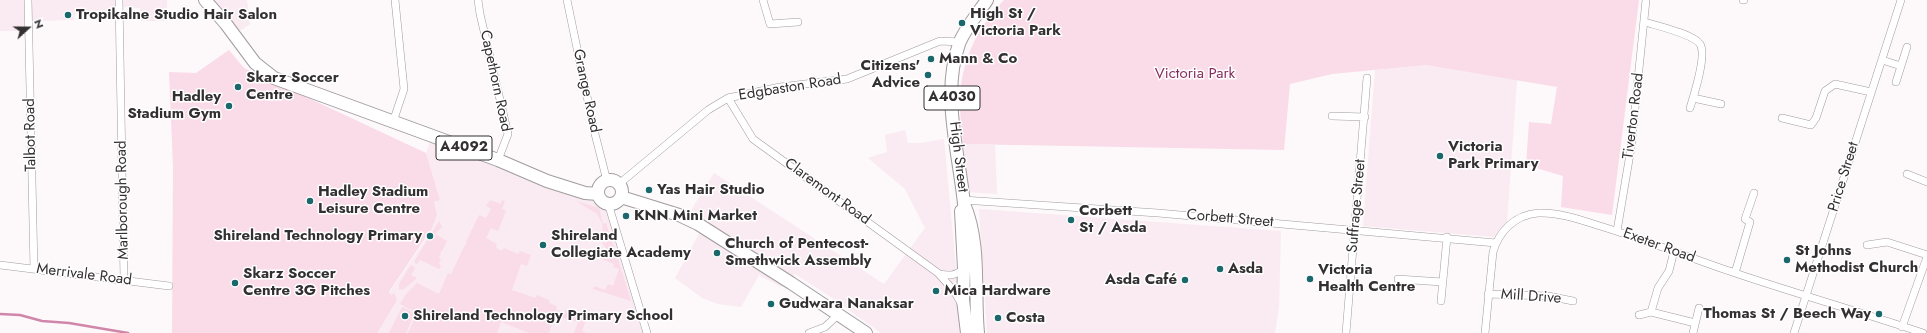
<!DOCTYPE html>
<meta charset="utf-8">
<style>
body{margin:0}
#map{position:relative;width:1927px;height:333px;overflow:hidden;background:#fdf8fa;font-family:Jost,sans-serif}
canvas{display:block}
.north{position:absolute;left:8px;top:8px;width:40px;height:40px;-webkit-text-stroke:3px #fff;paint-order:stroke;rotate:69deg;font-size:11px;font-weight:700;line-height:16px;text-align:center;color:#333031}
.north::after{content:'';display:block;margin:auto;width:14px;height:18px;background:#333031;clip-path:polygon(50% 0,100% 100%,50% 72%,0 100%)}
</style>
<div id="map">
<canvas width="1927" height="333"></canvas>
<div class="north">N</div>
</div>
<script>
const ctx = document.querySelector('canvas').getContext('2d');
ctx.lineJoin = 'round';
function paint(path, color) { ctx.fillStyle = color; ctx.fill(path, 'evenodd'); }
function strokePath(path, color, width, dash) { ctx.strokeStyle = color; ctx.lineWidth = width; ctx.lineCap = dash ? 'butt' : 'round'; ctx.setLineDash(dash || []); ctx.stroke(path); }
function label(font, color, halo, rows, align = 'center') {
  ctx.font = font + ' Jost,sans-serif'; ctx.lineWidth = 3; ctx.setLineDash([]); ctx.textBaseline = 'middle'; ctx.strokeStyle = halo; ctx.fillStyle = color; for (const [text, x, y, turn = 0] of rows) {
    ctx.save(); ctx.translate(x, y); ctx.rotate((+turn || 0) * Math.PI / 180); ctx.textAlign = isNaN(turn) ? turn : align; if (halo) ctx.strokeText(text, 0, 0); ctx.fillText(text, 0, 0); ctx.restore();
  }
}
paint(new Path2D(`
 M0,0H167V21H141L140,8L119,7V14H75L74,20L29,21V31H0Z
 M205,0H247L250,24L234,35Z
 M1426,65L1517,80L1507,222L1494,237L1363,226L1375,70Z
 M905,130L908,143H920L944,139L962,333H881L831,297L795,274L781,287L759,275L741,307L718,304L702,298L675,278L700,232L709,223L692,211L693,207L714,173L884,284L925,228L905,189L868,158L887,152L885,135Z
 M432,136L599,197L605,203L647,333H372L389,293L426,239L437,215L434,202L440,200L426,153Z
 M963,144L995,145L997,194L967,192Z
 M979,209L1281,231L1279,307L1275,333H987Z`), '#f9ebf1');
paint(new Path2D(`
 M1004,0H1639L1612,215L1561,207L1563,176L1526,165L1529,122L1551,124L1557,87L1426,65L1332,74L1290,84L1284,150L963,144C962,128 959,111 960,95C963,57 978,27 1004,0Z
 M229,50L244,68L426,153L440,200L434,202L437,215L432,228L389,292L391,295L394,293L397,300L377,333H172L173,167L169,72L196,73Z
 M490,200L501,204L502,200L505,201L502,209L506,211L498,231L491,228L486,238L497,244L496,248L502,251L504,248L518,254L520,251L531,255L527,266L521,264L512,290L535,298L537,295L549,300V303L557,306L556,310L565,313L567,310L587,317L582,331L586,333H574L578,322L555,315L549,333H529L501,322L497,333H408L417,313L400,304L406,294L417,283L439,294L448,273L451,274L465,245L467,244L466,242L479,215L486,218L491,209L486,206Z
 M576,201L599,208L603,224L606,223L614,247L607,250L601,241L606,243L609,236L603,234L602,223L597,214Z
 M439,221L442,227L435,234L447,241L442,251L440,252L441,253L439,258L441,259L439,263L441,267L439,269L420,260L417,264L414,262Z
 M598,256H617L631,301L593,289L594,286L605,290L608,284L613,286L619,269L613,267L614,264L596,257Z
 M411,265L415,268L411,275L417,278L404,289L400,290L399,289V284Z
 M402,307L415,313L406,333H389Z`), '#fadbe8');
strokePath(new Path2D(`
 M0,314L20,315L42,321L69,323L128,333`), '#d086a9', 2.5);
const minor = new Path2D(`
 M28,0L34,269
 M119,0L124,279
 M478,0L480,14L508,134L498,160
 M567,0L594,130L607,181
 M763,0L770,24L798,22
 M1743,0H1744
 M1645,22C1658,26 1693,34 1700,44C1707,55 1694,95 1690,108
 M1882,60L1901,66
 M1896,82L1907,47
 M728,98L753,139L938,273L954,291L961,303
 M1693,98L1721,104
 M1332,116L1365,117
 M1782,118L1811,125L1816,118L1825,91L1835,84L1871,92
 M393,122L404,89L395,0
 M1907,174L1927,182
 M619,184L708,110L728,98L780,87L847,79L940,41L960,42
 M963,200L1158,213L1496,243
 M608,203L647,333
 M1617,231L1631,148L1646,0
 M1867,245L1887,242L1927,255
 M0,265L169,286
 M1735,273L1750,222L1745,219L1754,193
 M939,274C950,276 954,276 964,269
 M1398,279L1442,282
 M1488,294L1548,296L1573,301
 M1441,301L1447,237
 M1651,312L1658,288L1669,271L1674,251
 M1639,315L1651,312L1695,323
 M1902,327L1927,257
 M809,333L825,327L839,314
 M1346,333L1367,78
 M1485,333L1493,252C1499,231 1515,215 1538,213C1559,212 1581,220 1600,226C1646,240 1690,258 1735,273C1797,294 1861,312 1923,333
 M1693,333L1699,308
 M1794,333L1901,0`);
const primary = new Path2D(`
 M205,0L226,24L255,63L274,78L498,160L547,181L585,193L598,194
 M598 192a12 12 0 1 1 24 0a12 12 0 1 1-24 0Z
 M621,197L679,215L698,224L791,283L866,333
 M961,211L964,269L963,300L967,333
 M978,333C974,291 981,243 964,204C959,152 941,95 959,44C964,30 979,12 987,0`);
strokePath(minor, '#a19c9e', 8);
strokePath(primary, '#a19c9e', 14);
strokePath(minor, '#fff', 7);
strokePath(primary, '#fff', 12);
for (const [x, y, r, color] of [
 [68,15,4,"#1b686c"],
 [962,23,4,"#1b686c"],
 [931,59,4,"#1b686c"],
 [928,75,4,"#1b686c"],
 [238,87,4,"#1b686c"],
 [229,106,4,"#1b686c"],
 [1440,156,4,"#1b686c"],
 [649,190,4,"#1b686c"],
 [310,201,4,"#1b686c"],
 [626,216,4,"#1b686c"],
 [1071,220,4,"#1b686c"],
 [430,236,4,"#1b686c"],
 [543,245,4,"#1b686c"],
 [717,253,4,"#1b686c"],
 [1787,260,4,"#1b686c"],
 [1220,269,4,"#1b686c"],
 [1310,279,4,"#1b686c"],
 [1185,280,4,"#1b686c"],
 [235,283,4,"#1b686c"],
 [936,291,4,"#1b686c"],
 [771,304,4,"#1b686c"],
 [1879,314,4,"#1b686c"],
 [405,316,4,"#1b686c"],
 [998,318,4,"#1b686c"]
]) { const dot = new Path2D(); dot.arc(x, y, r, 0, 2 * Math.PI); ctx.fillStyle = color; ctx.fill(dot); strokePath(dot, '#fff', 1.5); }
for (const [x, y, w] of [
 [952,98,56],
 [464,148,56]
]) { const box = new Path2D(); box.roundRect(x - w / 2, y - 12, w, 24, 3); ctx.fillStyle = '#fff'; ctx.fill(box); strokePath(box, '#333031', 1); }
label('bold 14px', '#333031', null, [
 ["A4030",952,98],
 ["A4092",464,148]
]);
label('bold 15px', '#333031', '#fff', [
 ["High St /",970,14],
 ["Victoria Park",970,31],
 ["Tropikalne Studio Hair Salon",76,15],
 ["Mann & Co",939,59],
 ["Citizens'",920,66,"right"],
 ["Advice",920,83,"right"],
 ["Skarz Soccer",246,78],
 ["Centre",246,95],
 ["Hadley",221,97,"right"],
 ["Stadium Gym",221,114,"right"],
 ["Victoria",1448,147],
 ["Park Primary",1448,164],
 ["Yas Hair Studio",657,190],
 ["Hadley Stadium",318,192],
 ["Leisure Centre",318,209],
 ["Corbett",1079,211],
 ["St / Asda",1079,228],
 ["KNN Mini Market",634,216],
 ["Shireland Technology Primary",422,236,"right"],
 ["Shireland",551,236],
 ["Collegiate Academy",551,253],
 ["Church of Pentecost-",725,244],
 ["Smethwick Assembly",725,261],
 ["St Johns",1795,251],
 ["Methodist Church",1795,268],
 ["Asda",1228,269],
 ["Victoria",1318,270],
 ["Health Centre",1318,287],
 ["Skarz Soccer",243,274],
 ["Centre 3G Pitches",243,291],
 ["Asda Café",1177,280,"right"],
 ["Mica Hardware",944,291],
 ["Gudwara Nanaksar",779,304],
 ["Thomas St / Beech Way",1871,314,"right"],
 ["Shireland Technology Primary School",413,316],
 ["Costa",1006,318]
], 'left');
label('15px', '#862e5e', '#fff', [
 ["Victoria Park",1195,74]
]);
label('15px', '#333031', '#fff', [
 ["Capethorn Road",495,81,78],
 ["Edgbaston Road",790,88,-9],
 ["Grange Road",586,91,78],
 ["Tiverton Road",1634,116,-83],
 ["Talbot Road",31,135,-91],
 ["High Street",958,157,83],
 ["Price Street",1844,177,-73],
 ["Claremont Road",827,192,36],
 ["Marlborough Road",123,200,-91],
 ["Suffrage Street",1357,206,-85],
 ["Corbett Street",1230,219,5],
 ["Exeter Road",1659,246,20],
 ["Merrivale Road",84,275,7],
 ["Mill Drive",1531,297,4]
]);
</script>
